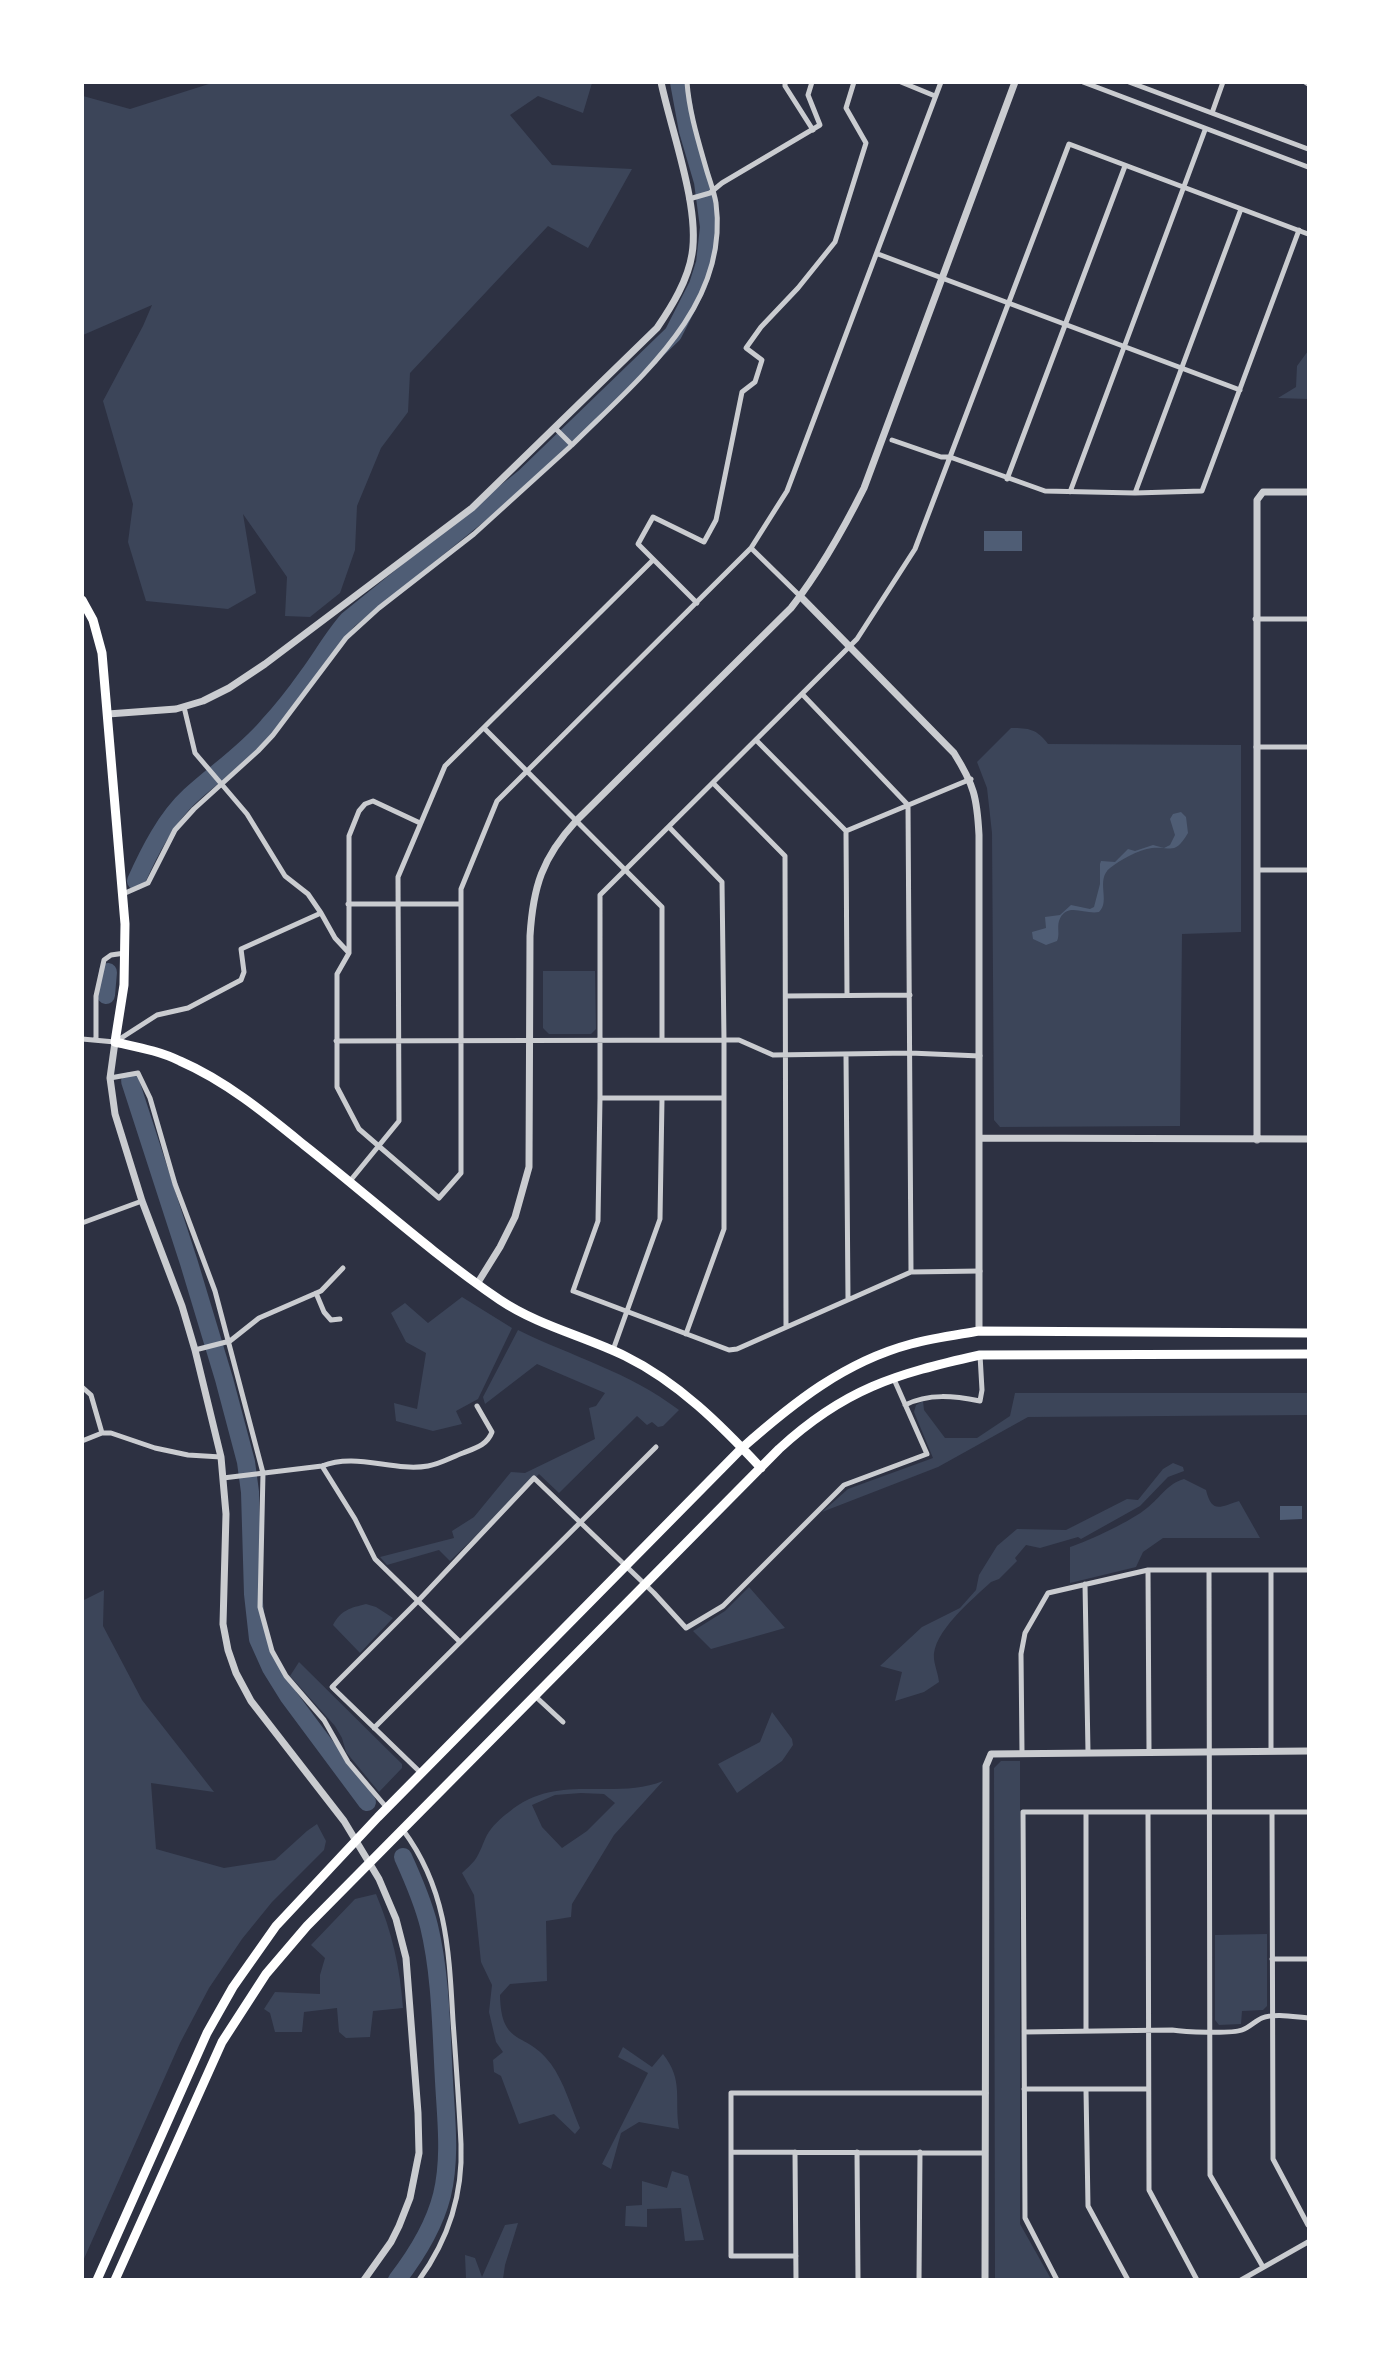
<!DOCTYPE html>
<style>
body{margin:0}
#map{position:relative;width:1391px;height:2362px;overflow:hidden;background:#2d3142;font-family:"Fira Sans Condensed",sans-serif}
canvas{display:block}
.frame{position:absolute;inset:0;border:84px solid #fff;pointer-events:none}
</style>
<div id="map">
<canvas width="1391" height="2362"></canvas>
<div class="frame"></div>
</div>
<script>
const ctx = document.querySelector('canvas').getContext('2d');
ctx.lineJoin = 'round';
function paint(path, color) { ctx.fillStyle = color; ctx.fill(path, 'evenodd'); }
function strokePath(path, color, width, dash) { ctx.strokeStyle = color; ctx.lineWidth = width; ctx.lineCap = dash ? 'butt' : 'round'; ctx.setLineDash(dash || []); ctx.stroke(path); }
paint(new Path2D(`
 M212,83H592L583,113L538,96L510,115L552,165L632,169L588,248L548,226L410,373L408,412L381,448L357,506L355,550L340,593L310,617L285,616L287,577L243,514L256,593L228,609L146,601L128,542L133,504L103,401L143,326L152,305L83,335V96L130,109Z
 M1308,351V399L1278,398L1296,387L1297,366Z
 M1011,728C1029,728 1037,729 1048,744L1241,745V932L1182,934L1180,1126L1000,1127L994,1120L992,833L987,788L977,762Z
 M543,971H595L596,1029L591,1034H549L543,1028Z
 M462,1297L512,1328L478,1399L456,1411L462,1424L433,1431L396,1421L394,1403L417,1409L426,1353L406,1342L391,1313L405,1303L428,1323Z
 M518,1330C573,1357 629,1372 679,1410L663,1426L658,1427L652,1422L647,1425L637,1416L559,1493L539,1474L450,1561L439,1550L387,1565L380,1557L454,1538L452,1531L474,1517L511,1472L525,1473L595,1439L589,1408L596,1406L605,1393L537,1364L485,1404L483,1397Z
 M1015,1393H1308V1415L1028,1417L938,1467L822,1512L848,1489L933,1458L914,1412L916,1405L923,1401L924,1410L945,1438H977L1010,1416Z
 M1173,1463L1183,1467L1184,1471L1168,1477L1140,1506L1081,1539L1078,1537L1040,1548L1026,1545L1015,1558L1017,1561L999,1579L991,1582C974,1598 931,1633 934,1659C935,1667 938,1673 939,1682L924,1692L895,1701L902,1672L880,1666L922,1627L960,1608L976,1590L979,1575L997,1546L1017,1529L1066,1530L1127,1499L1138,1500L1163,1469Z
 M1184,1479L1206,1490C1212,1514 1220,1507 1239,1501L1260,1538H1163L1143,1552L1136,1567L1070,1583V1547C1089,1541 1133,1520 1147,1508C1161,1497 1167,1484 1184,1479Z
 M749,1587L785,1628L711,1649L693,1631L725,1611Z
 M104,1590L103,1626L142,1700L214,1792L151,1783L156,1849L224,1868L275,1860L307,1831L317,1824L326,1841L324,1850L272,1902L242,1939L209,1988L180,2043L83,2261L82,1601Z
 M366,1604L376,1607L393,1618L360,1653L333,1625C341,1610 350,1608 366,1604Z
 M299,1662L402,1764V1768L379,1792L346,1752L342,1738L335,1726L290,1676Z
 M772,1712L792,1739L793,1745L782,1761L737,1793L718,1764L760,1742Z
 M1001,1761H1020V2224L1051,2279H995L994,1768Z
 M663,1781L614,1835L572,1904L571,1917L546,1921L547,1981L510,1984L500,1995C501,2049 527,2030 551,2064C564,2082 571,2107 580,2128L575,2134L554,2114L519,2124L501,2076L494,2072L493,2060L503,2052L496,2042L489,2012L492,1985L481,1962L474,1895L462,1873C466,1869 471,1865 475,1860C480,1853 483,1843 487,1835C492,1826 501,1818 509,1812C556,1772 613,1801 663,1781ZM581,1793L604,1794L615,1803L587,1831L562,1848L542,1827L532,1805L555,1795Z
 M376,1894C392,1932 400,1967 403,2008L373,2011L370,2037L346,2038L339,2032L337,2008L304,2012L302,2032H275L270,2013L264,2009L275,1992L320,1994V1975L325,1958L311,1945L355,1899Z
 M1267,1934V2006L1263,2010L1242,2011L1241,2024L1219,2025L1215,2020V1935Z
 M623,2047L652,2067L663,2054C684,2081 674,2098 679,2129L639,2122L621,2133L611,2169L602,2164L648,2073L618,2057Z
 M672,2171L688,2176L704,2240L685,2241L681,2208L647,2209V2227L625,2226L626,2206L642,2205V2181L667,2188Z
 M518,2223L505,2265L503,2279H466L465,2255L475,2258L482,2277L505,2225Z`), '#3c4559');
paint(new Path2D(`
 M984,531H1022V551H984Z
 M1181,812L1186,817L1188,833C1174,856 1172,846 1152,848C1138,850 1120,860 1110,868C1095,880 1111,901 1099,912C1084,915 1066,901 1059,921C1057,928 1060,935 1057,941L1046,945L1033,939L1032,932L1046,928L1045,917L1060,915L1071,905L1090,909L1094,907L1100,884V864L1101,861L1115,862L1128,849L1135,851L1153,845L1164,848L1170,845L1175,835L1170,819L1173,814Z
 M1280,1506H1302V1519L1280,1520Z`), '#4f5d75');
strokePath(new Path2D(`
 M136,881C149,852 166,818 190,796C215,773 245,753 268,726C282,711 296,693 308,676C322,657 333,637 348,620L525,477L673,334L698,285L705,263L709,227L703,182L688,131L679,82
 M106,995L108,972
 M130,1081L189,1263L224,1379L246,1462L250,1492L253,1594L258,1639L271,1668L289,1697L367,1802
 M397,2280C417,2254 434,2227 442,2195C451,2157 446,2119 444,2081C441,2029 441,1976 429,1926C423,1902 413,1879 403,1857`), '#4f5d75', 18);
strokePath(new Path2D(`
 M785,82V86L813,130
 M901,82L935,96
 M1083,82L1308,167
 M1129,82L1308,149
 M1305,82L1308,84
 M1212,113L1223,82
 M689,199L710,193L722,183L820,125L808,95L812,82
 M878,254L1240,390
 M892,440L941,457H950L1069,144L1308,234
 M572,445C637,380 730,307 716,203C714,191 709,179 706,168C698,140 689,111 687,82
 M1007,479L1125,166
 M1070,492L1205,130
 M1135,493L1241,209
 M751,548L800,596
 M697,603L638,544L653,517L704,542L716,520L742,392L755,382L762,360L746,348L761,327L798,288L835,242L866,143L846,108L854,82
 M1255,619H1308
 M803,695L908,805L911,1272
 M484,728L662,907V1040
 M756,740L846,831L847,995
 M1256,747H1308
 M713,783L785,856L786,1326
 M420,823L373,801L365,804L359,811L349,836V953L337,974V1087L359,1129L439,1198L461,1173V889L497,801L751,548L787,491L941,82
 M846,831L971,779
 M1257,870H1308
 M123,894L148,883L175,830L194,809L258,751L273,735L346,638L379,608L474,534L572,445L555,428
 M348,904H460
 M321,913L335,938L349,953
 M786,996L910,995
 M82,1039L115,1042L157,1015L188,1008L241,980L244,972L241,949L321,913L308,894L285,876L247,814L195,753L184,707
 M96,1040V996L104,960L111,955L125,953
 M336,1041L724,1040L722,882L669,827
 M846,1055L848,1299
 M110,1078L138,1073L150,1098L175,1184L215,1291L263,1473L260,1607L272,1651L286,1676L324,1720L348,1762L387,1808
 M600,1098H724
 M350,1181L399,1121L398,877L445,766L653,560
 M82,1223L142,1201
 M980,1271L911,1272L737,1349L729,1350L573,1291L598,1221L600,1098V895L857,639L915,549L950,457L1045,491L1135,493L1202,491L1299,230
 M316,1293L324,1312L331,1320L340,1319
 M686,1334L724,1229V1040H739L773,1055L910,1053L980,1056
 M195,1350L230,1341L259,1318L321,1291L343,1268
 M613,1350L660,1219L662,1099
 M82,1387L91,1395L102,1433
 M905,1405C929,1393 954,1396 980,1401L982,1390L980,1355
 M82,1441L102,1433H111L155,1448L188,1455L221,1457
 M322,1466L355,1519L375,1559L459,1641
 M223,1478L322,1466C356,1452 393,1472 428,1466C440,1464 452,1457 463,1453C476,1448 487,1445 492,1432L477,1406
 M1148,1570L1149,1751
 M1209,1570L1210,2175L1263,2267
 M1271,1570V1751
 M1085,1584L1088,1752
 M535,1696L563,1722
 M374,1728L656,1447
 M1022,1752L1021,1654L1025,1633L1048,1593L1148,1570H1308
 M422,1774L332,1687L418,1601L534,1478L654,1593L686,1628L723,1606L844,1485L927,1454L893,1377
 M1086,1812V2031
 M1148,1812L1149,2190L1197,2280
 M1272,1812L1273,2159L1308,2225
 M403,1830C447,1889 449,1951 453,2021C456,2062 459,2103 461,2144C463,2193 448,2240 419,2280
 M1272,1959H1308
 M1024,2032L1172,2030C1184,2032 1231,2034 1242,2030C1250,2027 1255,2021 1262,2018C1275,2013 1295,2017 1308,2018
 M1024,2089H1148
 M1086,2090L1088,2206L1128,2280
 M731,2152L985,2153
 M795,2152L796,2280
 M857,2152L858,2280
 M796,2256H731V2093H986
 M919,2280L920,2152
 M1057,2280L1025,2218L1023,1812H1308
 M1241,2280L1308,2242`), '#caccd0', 5);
strokePath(new Path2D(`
 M800,596L954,753C974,785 977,797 979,835V1331
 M108,714L176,709L203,701L229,688L265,664L472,508L657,328C672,306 688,280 692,254C700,207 671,130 661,82
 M115,1042L110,1078L115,1114L142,1201L182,1306L195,1350L221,1457L226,1514L223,1624L228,1650L236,1673L251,1701L344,1821L379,1879L396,1919L406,1958L418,2113L419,2153L410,2198L399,2226L391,2242L364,2280
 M980,1138L1308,1139
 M1257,1140V500L1263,492H1308
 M477,1284L500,1247L515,1217L529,1167L530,936C533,887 542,858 576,821L791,608C820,571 843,530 864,488L1015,82
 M985,2280L986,1766L991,1754L1308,1751`), '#caccd0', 7);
strokePath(new Path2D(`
 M82,600L93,620L102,653L125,924L124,985L115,1042C137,1047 160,1051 180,1061C226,1081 266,1114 304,1145C370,1197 431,1253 500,1300C539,1326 584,1336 625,1356C678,1382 721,1425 761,1468
 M97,2280L207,2033L233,1987L276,1926L378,1817L742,1448C793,1403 844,1362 911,1344C933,1338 956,1335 979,1331L1308,1333
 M115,2280L222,2042L266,1974L307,1926L779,1449C844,1389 895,1374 980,1355L1308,1354`), '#fff', 9);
</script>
